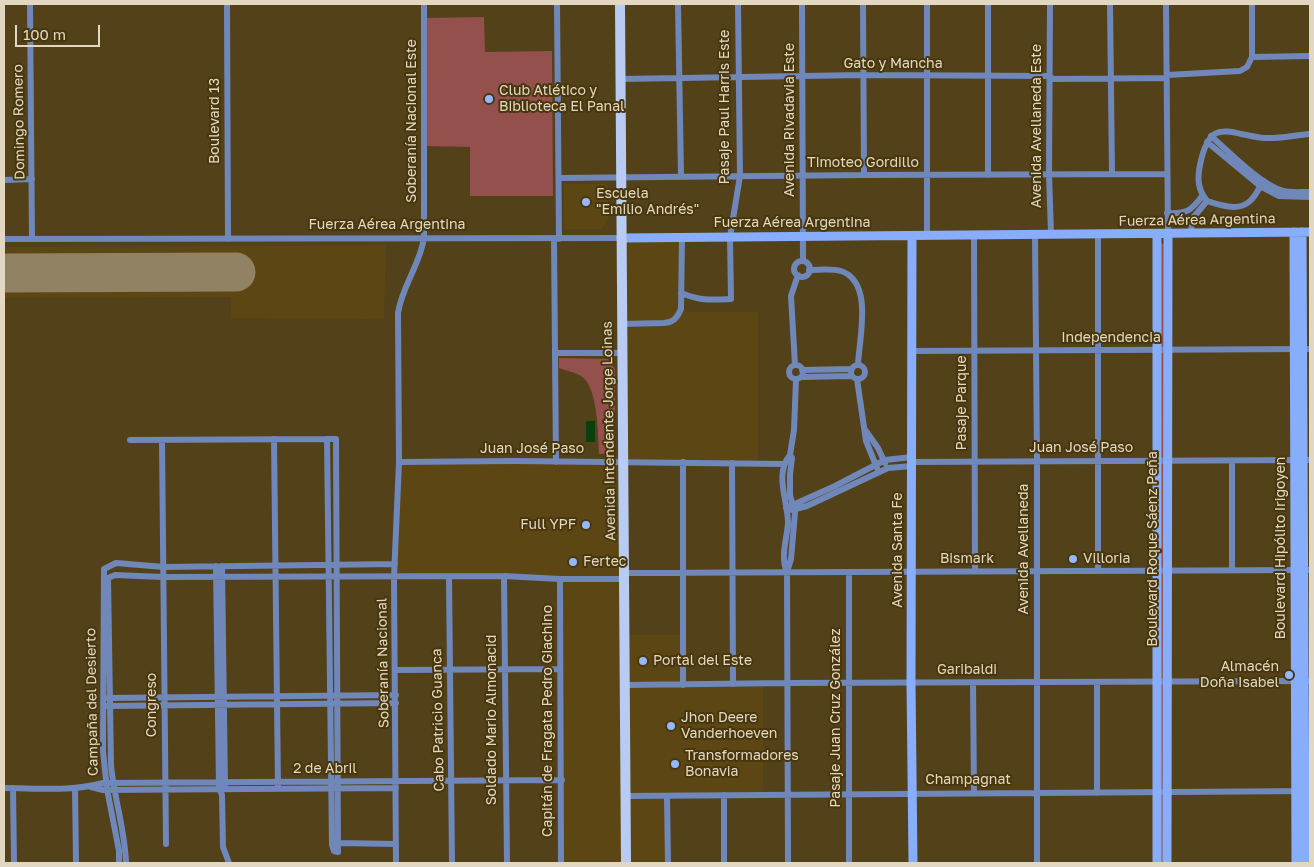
<!DOCTYPE html>
<meta charset="utf-8">
<style>
body{margin:0}
#map{position:relative;width:1314px;height:867px;overflow:hidden;background:#534119;font-family:"Golos Text",sans-serif}
canvas{display:block}
.frame{position:absolute;inset:0;border:5px solid #e2d8c2;pointer-events:none}
.scale{position:absolute;left:15px;top:25px;width:85px;height:22px;box-sizing:border-box;border:2px solid #e2d8c2;border-top:0;padding-left:6px;font-size:15px;line-height:18px;white-space:nowrap;color:#e2d8c2;-webkit-text-stroke:4px #48360d;paint-order:stroke}
</style>
<div id="map">
<canvas width="1314" height="867"></canvas>
<div class="frame"></div>
<div class="scale">100 m</div>
</div>
<script>
const ctx = document.querySelector('canvas').getContext('2d');
ctx.lineJoin = 'round';
function paint(path, color) { ctx.fillStyle = color; ctx.fill(path, 'evenodd'); }
function strokePath(path, color, width, dash) { ctx.strokeStyle = color; ctx.lineWidth = width; ctx.lineCap = dash ? 'butt' : 'round'; ctx.setLineDash(dash || []); ctx.stroke(path); }
function label(font, color, halo, rows, align = 'center') {
  ctx.font = font + ' "Golos Text",sans-serif'; ctx.lineWidth = 4; ctx.setLineDash([]); ctx.textBaseline = 'middle'; ctx.strokeStyle = halo; ctx.fillStyle = color; for (const [text, x, y, turn = 0] of rows) {
    ctx.save(); ctx.translate(x, y); ctx.rotate((+turn || 0) * Math.PI / 180); ctx.textAlign = isNaN(turn) ? turn : align; if (halo) ctx.strokeText(text, 0, 0); ctx.fillText(text, 0, 0); ctx.restore();
  }
}
paint(new Path2D(`
 M606,184L608,186V219L602,229H564V184Z
 M682,237L681,293L684,312H758V464L625,462L624,635H683V685L763,683V794L667,796L668,863H562L560,579L394,577L399,462H624L621,238Z
 M386,245L384,318L372,319L231,318V297L4,298V247Z`), '#5c4614');
paint(new Path2D(`
 M484,17L485,52L552,51L553,196H470V147L425,146V18Z
 M1160,243L1164,244L1165,863H1161Z
 M559,358L608,359L615,369V453L599,454C598,435 598,386 581,376C575,372 566,371 559,368Z`), '#93504d');
paint(new Path2D(`
 M586,421H595V442H586Z`), '#0c3f0f');
strokePath(new Path2D(`
 M4,273L236,272`), '#908262', 39);
strokePath(new Path2D(`
 M30,4L32,239
 M227,4L228,239
 M557,4L559,239
 M678,4L681,176
 M802,4L803,261
 M863,4L864,175
 M927,4V236
 M1110,4L1112,174
 M1166,4L1168,234
 M1252,4V57
 M1167,75L1240,71L1247,67L1252,57L1310,56
 M620,79L863,75L1049,76L1053,79L1166,78
 M1211,136C1229,152 1261,185 1283,191C1291,193 1301,192 1310,192
 M1207,142L1260,186L1279,196L1310,197
 M988,175V4
 M559,178L864,175L1166,174
 M4,180L32,179
 M1264,181C1259,187 1256,196 1250,201C1239,212 1220,205 1207,201C1198,190 1197,179 1200,165C1210,116 1227,134 1264,138C1279,139 1295,135 1310,134
 M1167,213C1187,214 1191,211 1203,195
 M1191,234L1192,219L1207,201
 M974,235L975,571
 M4,239L621,238
 M554,239L556,462
 M794 269a8 8 0 1 1 16 0a8 8 0 1 1-16 0Z
 M809,270C819,270 831,268 841,271C874,282 859,338 858,365
 M681,293C701,301 710,300 731,299L730,237L740,176L738,4
 M622,324L664,323C674,322 677,318 681,309L682,237
 M912,351L1310,349
 M555,353H622
 M851 372a7 7 0 1 1 14 0a7 7 0 1 1-14 0Z
 M789 372a7 7 0 1 1 14 0a7 7 0 1 1-14 0Z
 M795,365L791,296L798,275
 M802,370L852,369
 M801,377L852,376
 M857,379L866,441L877,468
 M866,431L878,448L885,463
 M274,439L278,788
 M130,440L327,439H336L338,852L334,851L332,845L327,439
 M162,440L166,844
 M1232,461V570
 M399,462L514,461L785,464
 M912,462L1310,460
 M732,463L733,684
 M786,508L835,486L885,460L912,457
 M792,510L807,506L888,468L912,466
 M216,566L219,788L222,795L223,847L229,863
 M222,566L225,787
 M1098,571V235
 M787,572C780,557 787,539 788,523C788,501 774,474 790,455
 M849,572V863
 M624,573L1310,570
 M504,576L507,863
 M449,577L452,863
 M560,579L561,863
 M396,670L560,669
 M973,683L974,793
 M624,685L787,683L1310,681
 M683,685V462
 M107,698L396,695
 M107,706L396,703
 M91,787L103,790L396,788
 M4,788C36,788 71,792 103,783L562,780
 M13,788L14,863
 M75,788L76,863
 M1097,793V682
 M724,795V863
 M626,796L1310,791
 M667,796L668,863
 M335,842L338,843L396,844
 M119,863V851L107,789L103,751L104,569L116,563L164,567L395,564
 M126,863C125,830 114,798 111,765L108,578L115,575L163,577L504,576L560,579H624
 M396,863L394,577L399,462L398,313C402,286 420,265 424,238V4
 M788,863L787,572L791,559L795,513L790,495V474L792,458L790,455L794,430L796,380
 M1037,863V460L1035,236L1051,233L1049,174L1050,4`), '#7088b9', 6);
strokePath(new Path2D(`
 M1294,232L1296,863
 M1302,232L1305,863
 M1157,235V863
 M912,237L911,683L913,863
 M621,238L1310,232
 M1167,863L1168,234`), '#88adfa', 9);
strokePath(new Path2D(`
 M620,4L626,863`), '#b8ccf3', 10);
for (const [x, y, r, color] of [
 [489,99,5,"#94b7fd"],
 [586,202,5,"#94b7fd"],
 [586,525,5,"#94b7fd"],
 [1073,559,5,"#94b7fd"],
 [573,562,5,"#94b7fd"],
 [643,661,5,"#94b7fd"],
 [1289,675,5,"#94b7fd"],
 [671,726,5,"#94b7fd"],
 [675,764,5,"#94b7fd"]
]) { const dot = new Path2D(); dot.arc(x, y, r, 0, 2 * Math.PI); ctx.fillStyle = color; ctx.fill(dot); strokePath(dot, '#48360d', 2); }
label('14px', '#e2d8c2', '#48360d', [
 ["Gato y Mancha",893,64],
 ["Pasaje Paul Harris Este",725,107,-90],
 ["Avenida Rivadavia Este",790,120,-90],
 ["Boulevard 13",215,121,-90],
 ["Soberanía Nacional Este",412,121,-90],
 ["Domingo Romero",19,122,-91],
 ["Avenida Avellaneda Este",1037,126,-90],
 ["Timoteo Gordillo",863,163],
 ["Fuerza Aérea Argentina",1197,220,-1],
 ["Fuerza Aérea Argentina",792,223],
 ["Fuerza Aérea Argentina",387,225],
 ["Independencia",1111,338],
 ["Pasaje Parque",962,403,-90],
 ["Avenida Intendente Jorge Loinas",609,431,-91],
 ["Juan José Paso",1081,448],
 ["Juan José Paso",532,449],
 ["Boulevard Hipólito Irigoyen",1281,548,-90],
 ["Avenida Avellaneda",1024,549,-90],
 ["Boulevard Roque Sáenz Peña",1153,549,-90],
 ["Avenida Santa Fe",898,550,-90],
 ["Bismark",967,559],
 ["Soberanía Nacional",383,663,-91],
 ["Garibaldi",967,670],
 ["Campaña del Desierto",92,702,-91],
 ["Congreso",152,705,-90],
 ["Pasaje Juan Cruz González",836,718,-90],
 ["Cabo Patricio Guanca",438,720,-91],
 ["Soldado Mario Almonacid",492,720,-90],
 ["Capitán de Fragata Pedro Giachino",548,721,-90],
 ["2 de Abril",325,769],
 ["Champagnat",968,780]
]);
label('14px', '#e2d8c2', '#48360d', [
 ["Club Atlético y",499,91],
 ["Biblioteca El Panal",499,107],
 ["Escuela",596,194],
 ["\"Emilio Andrés\"",596,210],
 ["Full YPF",576,525,"right"],
 ["Villoria",1083,559],
 ["Fertec",583,562],
 ["Portal del Este",653,661],
 ["Almacén",1279,667,"right"],
 ["Doña Isabel",1279,683,"right"],
 ["Jhon Deere",681,718],
 ["Vanderhoeven",681,734],
 ["Transformadores",685,756],
 ["Bonavia",685,772]
], 'left');
</script>
